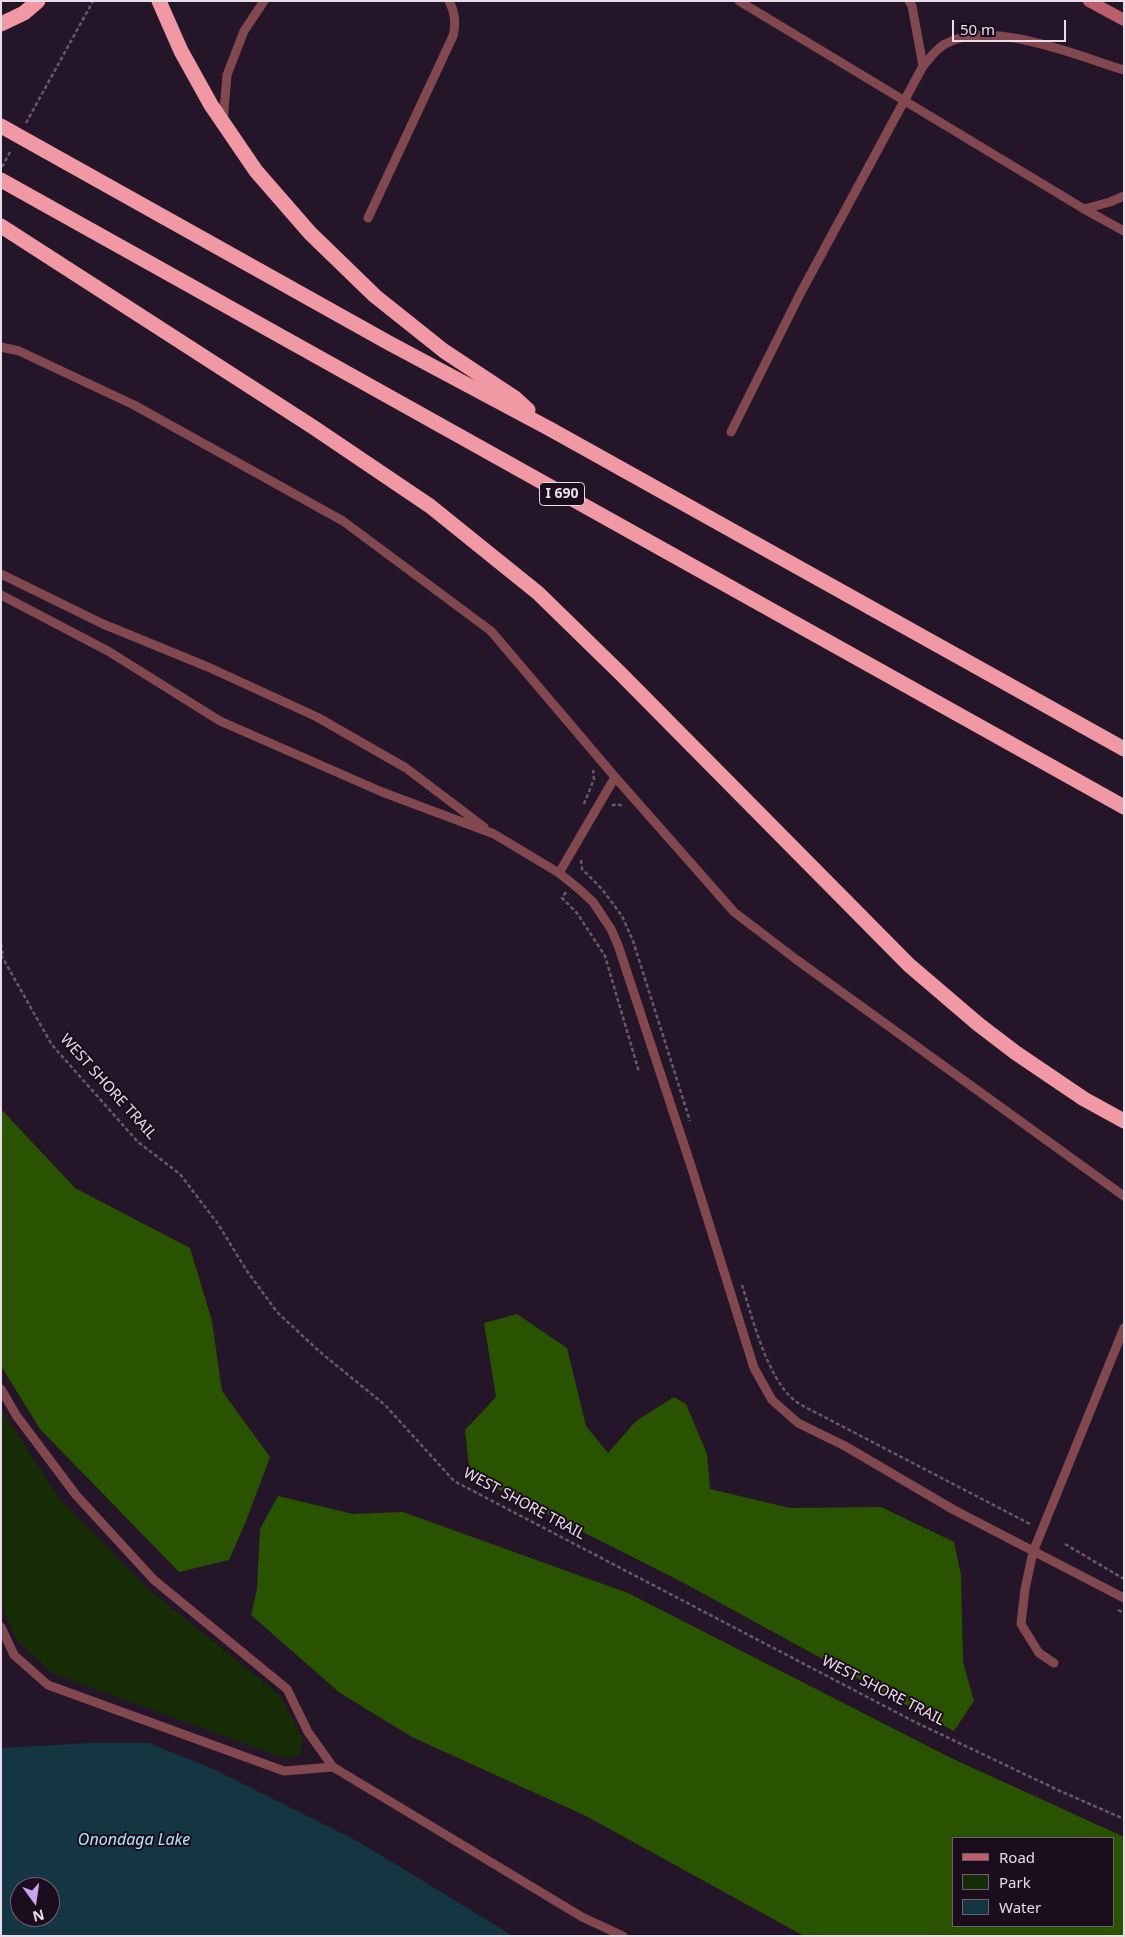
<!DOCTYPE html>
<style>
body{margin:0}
#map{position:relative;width:1125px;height:1937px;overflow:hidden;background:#251528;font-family:"Noto Sans",sans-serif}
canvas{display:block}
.frame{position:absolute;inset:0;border:2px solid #e8ddea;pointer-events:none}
.legend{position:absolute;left:952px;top:1837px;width:162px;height:90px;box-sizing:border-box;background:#1b0c1e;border:1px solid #6d6070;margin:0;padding:6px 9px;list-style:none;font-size:15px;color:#e8ddea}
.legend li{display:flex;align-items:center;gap:10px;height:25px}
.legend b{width:25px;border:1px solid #6d6070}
.north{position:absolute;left:10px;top:1877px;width:50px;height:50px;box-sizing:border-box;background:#1b0c1e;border:1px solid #6d6070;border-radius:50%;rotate:166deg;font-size:14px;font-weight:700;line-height:20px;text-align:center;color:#e8ddea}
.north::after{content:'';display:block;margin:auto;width:18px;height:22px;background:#c7a6ef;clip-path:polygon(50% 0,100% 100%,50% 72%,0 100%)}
.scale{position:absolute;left:952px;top:20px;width:114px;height:22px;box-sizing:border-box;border:2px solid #e8ddea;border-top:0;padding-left:6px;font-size:15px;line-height:18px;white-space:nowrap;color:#e8ddea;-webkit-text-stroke:4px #1b0c1e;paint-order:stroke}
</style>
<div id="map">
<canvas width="1125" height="1937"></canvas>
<div class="frame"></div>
<ul class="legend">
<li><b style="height:6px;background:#bb5f6d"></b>Road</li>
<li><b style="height:14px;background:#172d06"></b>Park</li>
<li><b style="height:14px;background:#143643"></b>Water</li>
</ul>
<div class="north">N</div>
<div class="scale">50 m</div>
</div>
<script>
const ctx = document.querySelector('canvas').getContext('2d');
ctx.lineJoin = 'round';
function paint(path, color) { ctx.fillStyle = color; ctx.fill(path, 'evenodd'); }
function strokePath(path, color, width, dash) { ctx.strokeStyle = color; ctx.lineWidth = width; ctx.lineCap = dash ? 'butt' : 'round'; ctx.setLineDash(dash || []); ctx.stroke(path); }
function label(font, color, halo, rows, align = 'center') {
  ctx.font = font + ' "Noto Sans",sans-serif'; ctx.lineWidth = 4; ctx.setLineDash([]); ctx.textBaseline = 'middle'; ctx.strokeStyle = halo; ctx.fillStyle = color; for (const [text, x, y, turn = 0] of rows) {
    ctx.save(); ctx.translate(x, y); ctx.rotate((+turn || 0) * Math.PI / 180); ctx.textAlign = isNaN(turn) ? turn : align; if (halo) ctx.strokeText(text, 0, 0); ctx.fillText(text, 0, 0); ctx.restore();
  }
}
paint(new Path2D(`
 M1,1409L60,1500L148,1589L281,1696L303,1740L300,1755L284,1758L52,1673L17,1640L1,1603Z`), '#172d06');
paint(new Path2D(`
 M1,1109L75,1188L190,1248L212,1321L222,1391L270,1457L246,1521L229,1560L179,1572L40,1429L1,1366Z
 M517,1314L567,1348L586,1426L608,1453L636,1421L674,1397L686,1404L707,1454L710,1489L790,1508L881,1507L954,1542L961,1575L963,1662L974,1701L954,1731L682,1582L470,1475L465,1430L496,1397L484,1323Z
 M278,1496L353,1514L403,1512L628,1593L951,1758L1124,1837V1936H804L586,1816L412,1737L340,1693L251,1615L257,1589L260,1529ZM954,1838H1114V1926H954Z`), '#2a5300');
paint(new Path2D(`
 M90,1743H149L211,1768L361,1843L513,1936H1V1748ZM20,1887H50V1917H20Z`), '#143643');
strokePath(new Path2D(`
 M26,123L93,1
 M2,167L11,150
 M584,804L594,779L593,770
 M612,806L616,804L624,806
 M581,860L582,869L602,889L622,916L633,941L690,1121
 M566,892L562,898L577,913L605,956L639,1072
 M1,944L3,957
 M1,955L52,1045L138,1142L180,1174L218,1224L247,1271L277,1312L320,1352L385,1405L454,1481L915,1722L1060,1791L1124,1819
 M742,1285C752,1317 767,1377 793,1399C797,1403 803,1406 809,1409L1030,1524
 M1065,1544L1124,1579
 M1118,1610L1124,1613`), '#68596a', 2.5, [4, 2.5]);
strokePath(new Path2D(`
 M739,1L1084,209L1124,231
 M909,1L912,6L923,66
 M223,122L227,75L244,31L264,1
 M1084,209L1110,202L1124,196
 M368,218L453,36C456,24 455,12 449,1
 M1,347L19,351L134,405L343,521L491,631L615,777L734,912L797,960L1124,1196
 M731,432L800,294L923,66C930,58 936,49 945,44C989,18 1078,56 1124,70
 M1,574L103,624L208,667L317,717L406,768L484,827
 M1,595L108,651L220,721L382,792L494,834L559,873L579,889L593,902L611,929L618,945L692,1169L754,1368L772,1400L798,1423L845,1446L954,1510L1124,1598
 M559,873L615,777
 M1,1389L16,1415L76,1495L154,1580L287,1689L308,1732L333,1767
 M1,1627L14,1655L48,1685L284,1771L333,1767L582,1917L623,1936
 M1054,1663L1039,1653L1021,1624L1025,1589L1033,1552L1124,1328`), '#824850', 9);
strokePath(new Path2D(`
 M1089,1L1124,20`), '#bb5f6d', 12);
strokePath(new Path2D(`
 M159,1L181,51L211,105L256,171L310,233L375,296L444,351L515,398L528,410
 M1,24L24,13L38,1
 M1,126L389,343L550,429L1124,749
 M1,180L1124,807
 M1,226L313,427L430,506L538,593L621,674L909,965L978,1024L1016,1053L1084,1099L1124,1121`), '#f099a4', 15);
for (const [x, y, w] of [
 [562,494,45]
]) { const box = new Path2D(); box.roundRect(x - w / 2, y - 11.5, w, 23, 4); ctx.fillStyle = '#1b0c1e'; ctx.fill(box); strokePath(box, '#e8ddea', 1); }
label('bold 14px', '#e8ddea', null, [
 ["I 690",562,494]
]);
label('15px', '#e8ddea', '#1b0c1e', [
 ["WEST SHORE TRAIL",108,1087,48],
 ["WEST SHORE TRAIL",524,1504,28],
 ["WEST SHORE TRAIL",883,1691,27]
]);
label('italic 16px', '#b3e3f9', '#1b0c1e', [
 ["Onondaga Lake",134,1840]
]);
</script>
